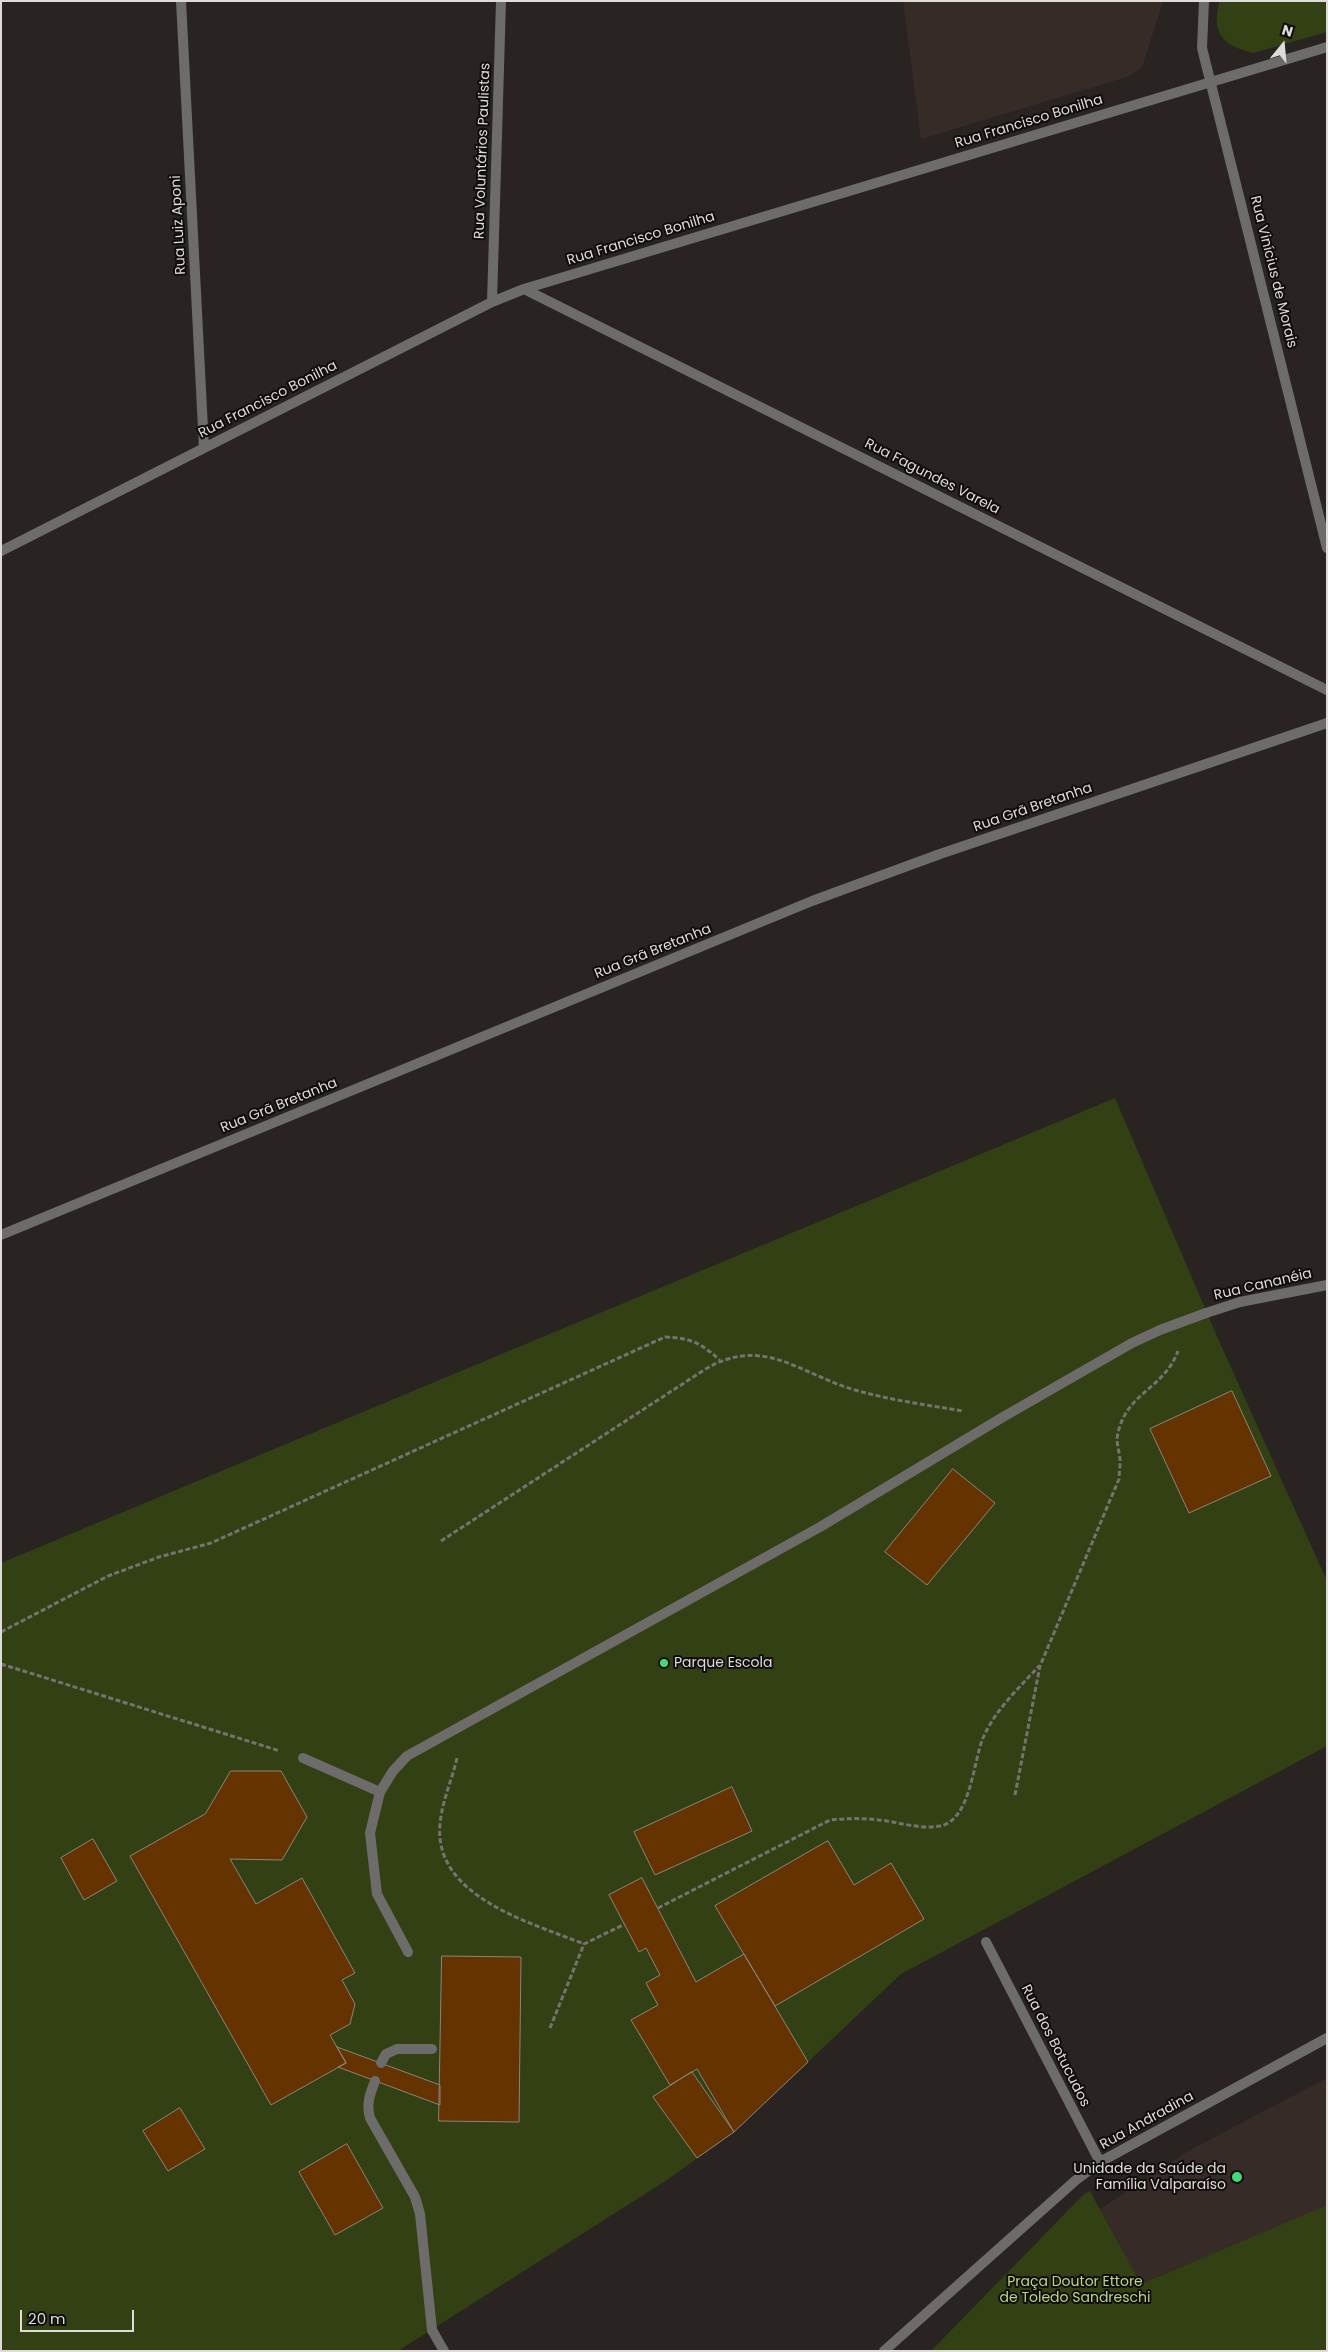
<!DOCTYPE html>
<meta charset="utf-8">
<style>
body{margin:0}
#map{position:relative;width:1328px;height:2352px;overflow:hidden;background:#292321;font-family:Poppins,sans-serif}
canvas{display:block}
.frame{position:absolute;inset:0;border:2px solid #dfdbd9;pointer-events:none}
.north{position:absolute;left:1258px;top:20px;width:50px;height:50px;-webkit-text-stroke:4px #100d0c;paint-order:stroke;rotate:17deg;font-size:14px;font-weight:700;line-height:20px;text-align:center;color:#dfdbd9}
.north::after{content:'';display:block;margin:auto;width:18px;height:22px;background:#dfdbd9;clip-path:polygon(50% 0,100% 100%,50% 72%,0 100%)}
.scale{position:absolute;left:20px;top:2310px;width:114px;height:22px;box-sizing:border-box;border:2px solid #dfdbd9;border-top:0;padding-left:6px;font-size:15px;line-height:18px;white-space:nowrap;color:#dfdbd9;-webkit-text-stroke:4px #100d0c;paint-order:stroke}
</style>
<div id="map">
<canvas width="1328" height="2352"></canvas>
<div class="frame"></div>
<div class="north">N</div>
<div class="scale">20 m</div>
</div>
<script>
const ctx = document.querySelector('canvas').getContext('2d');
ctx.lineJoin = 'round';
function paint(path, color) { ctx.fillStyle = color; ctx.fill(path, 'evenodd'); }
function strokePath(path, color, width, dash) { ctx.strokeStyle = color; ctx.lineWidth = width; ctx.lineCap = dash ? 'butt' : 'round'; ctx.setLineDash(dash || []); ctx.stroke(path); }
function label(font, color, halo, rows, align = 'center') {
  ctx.font = font + ' Poppins,sans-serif'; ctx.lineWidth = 4; ctx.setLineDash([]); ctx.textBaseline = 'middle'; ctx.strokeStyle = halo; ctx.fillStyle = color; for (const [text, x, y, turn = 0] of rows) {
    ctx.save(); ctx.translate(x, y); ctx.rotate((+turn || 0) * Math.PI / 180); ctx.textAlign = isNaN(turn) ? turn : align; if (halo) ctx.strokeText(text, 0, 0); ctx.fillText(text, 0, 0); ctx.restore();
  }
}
paint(new Path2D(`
 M903,1H1163L1142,68L1127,77L921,139Z
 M1327,2078V2205L1141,2284L1100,2209L1190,2150Z`), '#362b27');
paint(new Path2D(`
 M1220,1H1327V32L1253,53C1223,46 1210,32 1220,1Z
 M1115,1098L1216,1334L1327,1581V1746L901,1974L734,2132L667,2180L398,2351H2L1,1563Z
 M1090,2191L1141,2284L1327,2205V2351H931L1083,2195Z`), '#334014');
const building = new Path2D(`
 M1232,1391L1271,1476L1189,1513L1150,1429Z
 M953,1469L995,1503L927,1585L885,1552Z
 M231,1771H281L307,1817L282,1860L230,1859L256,1904L302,1878L355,1973L342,1980L355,2004L350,2024L330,2035L346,2063L271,2105L130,1856L205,1814Z
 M732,1787L752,1831L655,1875L634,1832Z
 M93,1839L117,1881L84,1900L61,1858Z
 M828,1841L854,1885L891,1863L924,1919L775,2006L715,1906Z
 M642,1878L696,1982L744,1954L808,2062L734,2132L697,2069L670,2085L631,2020L658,2005L646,1983L660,1975L646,1948L639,1952L609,1895Z
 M442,1956L521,1957L519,2122L439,2121Z
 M337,2047L440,2085V2105L338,2067L346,2063Z
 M692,2072L734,2132L697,2158L653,2097Z
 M180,2108L205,2149L168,2171L143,2131Z
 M347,2144L383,2208L335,2235L299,2172Z`);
paint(building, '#643300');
strokePath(building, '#8a8480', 1);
strokePath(new Path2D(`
 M441,1541L704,1370C763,1334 799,1374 855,1390C890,1400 927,1405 963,1411
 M1,1632L108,1576L159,1557L211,1543L665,1337C692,1338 700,1343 720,1360
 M1,1664L280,1751
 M457,1758C452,1780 442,1801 440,1824C433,1897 532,1923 584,1944
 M1015,1795L1040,1666L1119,1479C1119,1474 1120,1469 1120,1464C1121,1454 1115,1444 1118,1433C1127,1392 1164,1389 1178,1351
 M658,1908L830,1820C849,1818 867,1818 887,1821C904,1824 922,1829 940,1826C971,1820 973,1762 983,1738C995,1710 1019,1688 1039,1666
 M550,2028L584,1944L625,1924`), '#777270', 3, [5, 2.5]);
strokePath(new Path2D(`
 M303,1758L380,1792
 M408,1952L377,1894L370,1833L380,1792L393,1771L407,1756L820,1527L1003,1417L1132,1343L1160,1330L1206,1313
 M381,2063L386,2054L397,2049H432
 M375,2081C370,2094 366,2104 370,2118L415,2197L420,2214L432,2330`), '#6e6c6a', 10);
strokePath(new Path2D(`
 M181,1L204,448
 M1204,1L1202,48L1327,548
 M524,289L1327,690
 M492,302L501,1
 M1,551L492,302L524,289L1327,47
 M1206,1313L1240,1302L1327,1285
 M986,1942L1100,2162
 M432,2330L444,2351
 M884,2351L1076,2180L1100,2162L1327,2038`), '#6e6c6a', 10);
strokePath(new Path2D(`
 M1,1235L812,901L940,854L1327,723`), '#6e6c6a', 10);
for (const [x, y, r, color] of [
 [664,1663,5,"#47d779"],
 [1237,2177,6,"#47d779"]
]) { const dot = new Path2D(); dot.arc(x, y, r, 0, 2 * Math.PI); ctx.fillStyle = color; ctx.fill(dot); strokePath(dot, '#100d0c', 2); }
label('14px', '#dfdbd9', '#100d0c', [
 ["Rua Francisco Bonilha",1029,122,-17],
 ["Rua Voluntários Paulistas",483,151,-88],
 ["Rua Luiz Aponi",179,225,-93],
 ["Rua Francisco Bonilha",641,239,-17],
 ["Rua Vinícius de Morais",1273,272,76],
 ["Rua Francisco Bonilha",268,400,-27],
 ["Rua Fagundes Varela",932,477,27],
 ["Rua Grã Bretanha",1033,808,-19],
 ["Rua Grã Bretanha",653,952,-22],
 ["Rua Grã Bretanha",279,1106,-22],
 ["Rua Cananéia",1263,1285,-13],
 ["Rua dos Botucudos",1055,2046,63],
 ["Rua Andradina",1147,2121,-29]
]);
label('14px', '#dfdbd9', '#100d0c', [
 ["Parque Escola",674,1663],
 ["Unidade da Saúde da",1226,2169,"right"],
 ["Família Valparaíso",1226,2185,"right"]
], 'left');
label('14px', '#b9d77d', '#100d0c', [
 ["Praça Doutor Ettore",1075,2282],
 ["de Toledo Sandreschi",1075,2298]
]);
</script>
